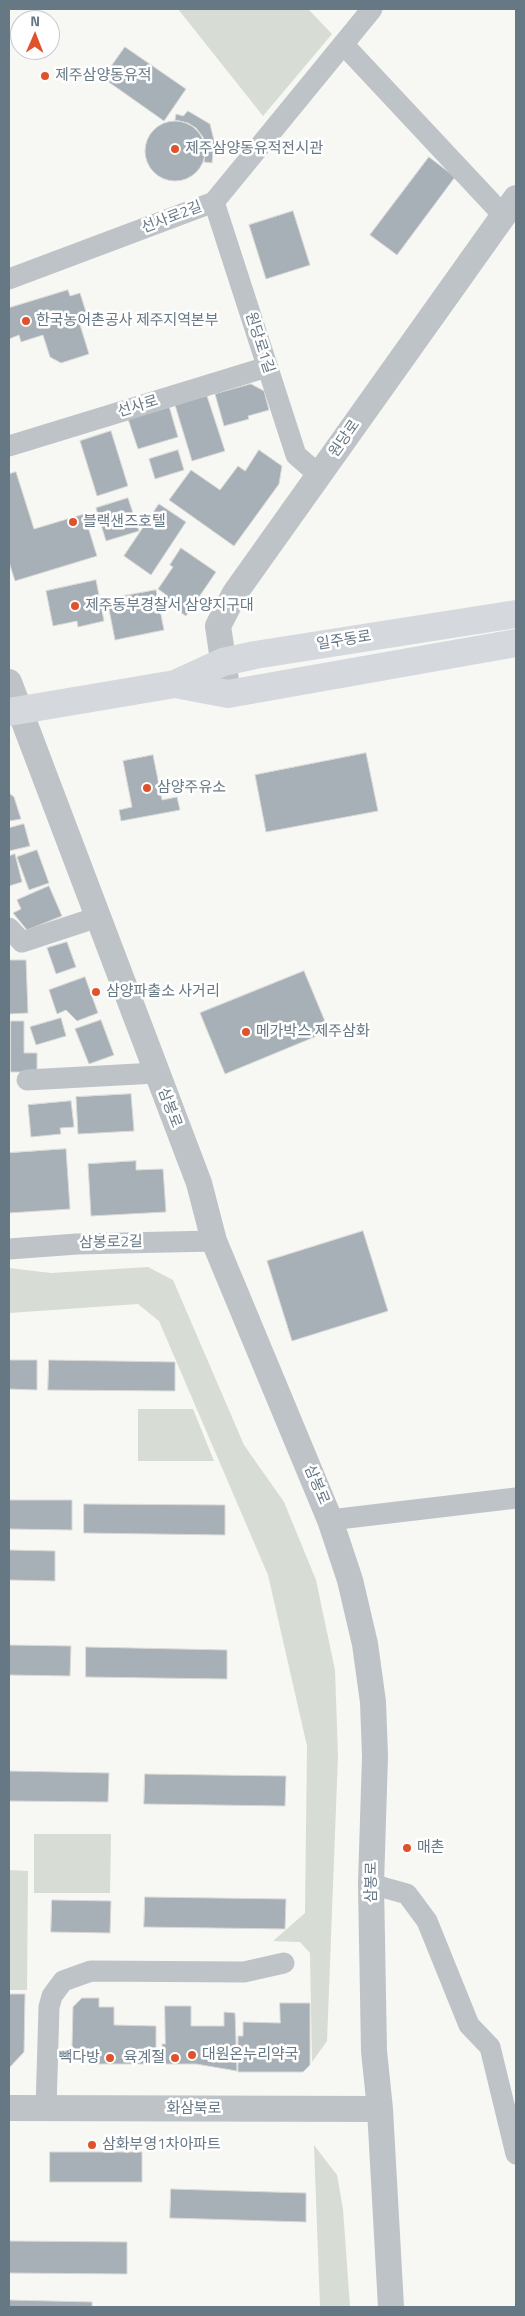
<!DOCTYPE html>
<meta charset="utf-8">
<style>
body{margin:0}
#map{position:relative;width:525px;height:2316px;overflow:hidden;background:#f7f7f4;font-family:"Titillium Web",sans-serif}
canvas{display:block}
.frame{position:absolute;inset:0;border:10px solid #677885;pointer-events:none}
.north{position:absolute;left:10px;top:10px;width:50px;height:50px;box-sizing:border-box;background:#fff;border:1px solid #c2c9ce;border-radius:50%;rotate:1deg;font-size:14px;font-weight:700;line-height:20px;text-align:center;color:#677885}
.north::after{content:'';display:block;margin:auto;width:18px;height:22px;background:#e0522b;clip-path:polygon(50% 0,100% 100%,50% 72%,0 100%)}
</style>
<div id="map">
<canvas width="525" height="2316"></canvas>
<div class="frame"></div>
<div class="north">N</div>
</div>
<script>
const ctx = document.querySelector('canvas').getContext('2d');
ctx.lineJoin = 'round';
function paint(path, color) { ctx.fillStyle = color; ctx.fill(path, 'evenodd'); }
function strokePath(path, color, width, dash) { ctx.strokeStyle = color; ctx.lineWidth = width; ctx.lineCap = dash ? 'butt' : 'round'; ctx.setLineDash(dash || []); ctx.stroke(path); }
function label(font, color, halo, rows, align = 'center') {
  ctx.font = font + ' "Titillium Web","Noto Sans KR",sans-serif'; ctx.lineWidth = 5; ctx.setLineDash([]); ctx.textBaseline = 'middle'; ctx.strokeStyle = halo; ctx.fillStyle = color; for (const [text, x, y, turn = 0] of rows) {
    ctx.save(); ctx.translate(x, y); ctx.rotate((+turn || 0) * Math.PI / 180); ctx.textAlign = isNaN(turn) ? turn : align; if (halo) ctx.strokeText(text, 0, 0); ctx.fillText(text, 0, 0); ctx.restore();
  }
}
paint(new Path2D(`
 M178,9H308L332,34L263,116Z
 M148,1267L173,1280L244,1445L284,1502L316,1580L335,1670L338,1755L327,2041L312,2062L310,1953L300,1942L273,1941L305,1913L307,1746L268,1575L159,1321L138,1304L9,1313V1268L51,1273Z
 M138,1409H193L214,1461H138Z
 M34,1834H111L110,1893H34Z
 M9,1870L28,1871L27,1990H9Z
 M314,2145L337,2175L343,2209L350,2307H320Z`), '#d7dcd4');
const building = new Path2D(`
 M125,47L186,89L164,121L103,78Z
 M188,111L210,124L217,153H213L212,163L204,162L206,146L203,137L196,128L188,123L175,120L176,114L183,116Z
 M145 151a30 30 0 1 1 60 0a30 30 0 1 1-60 0Z
 M429,157L455,177L397,255L370,235Z
 M293,211L310,265L266,279L249,225Z
 M68,290L70,296L80,293L86,312L77,315L89,354L61,363L50,357L43,335L21,342L19,335L9,339V308Z
 M251,384L264,391L269,410L248,416L249,419L224,426L215,394Z
 M207,396L225,451L192,461L175,405Z
 M169,406L178,437L138,449L128,419Z
 M111,431L128,486L97,496L80,441Z
 M178,450L184,470L155,479L149,459Z
 M259,450L282,466L279,484L234,546L169,500L191,470L220,490L238,466L245,471Z
 M16,472L34,529L84,514L97,556L15,581L9,562V474Z
 M128,498L139,531L106,541L96,508Z
 M159,504L186,522L151,575L124,556Z
 M181,548L216,572L186,616L161,599L165,594L158,589L173,567L170,565Z
 M96,580L104,621L78,627L77,621L53,626L46,591Z
 M156,590L164,630L115,640L107,599Z
 M366,753L378,811L266,832L255,775Z
 M153,755L162,800L177,797L180,810L121,821L119,810L132,807L123,761Z
 M9,793L14,797L21,819L9,821Z
 M24,824L30,846L9,851V828Z
 M37,850L49,883L29,890L17,857Z
 M15,854L22,882L9,886V856Z
 M49,886L62,916L27,930L13,913L21,909L17,900Z
 M67,942L76,967L56,974L47,948Z
 M9,960H26L28,1013L9,1014Z
 M304,971L329,1031L225,1074L200,1013Z
 M85,977L98,1013L77,1021L66,1010L57,1014L49,990Z
 M61,1018L66,1036L36,1045L30,1027Z
 M101,1020L114,1055L89,1064L75,1029Z
 M11,1021H24V1053H37V1072H11Z
 M131,1094L134,1131L78,1134L76,1097Z
 M71,1101L74,1127L60,1128L61,1134L31,1137L28,1105Z
 M66,1149L70,1209L9,1213V1153Z
 M136,1161V1170L163,1169L166,1212L91,1216L88,1164Z
 M363,1231L388,1311L292,1341L267,1261Z
 M9,1360H37V1390L9,1389Z
 M49,1360L175,1362V1391L48,1390Z
 M9,1500H72V1530L9,1529Z
 M84,1504L225,1505V1535L84,1533Z
 M9,1550L55,1551V1581L9,1580Z
 M9,1645L71,1646L70,1676L9,1675Z
 M86,1647L227,1650V1679L86,1677Z
 M9,1771L109,1773L108,1802L9,1801Z
 M145,1774L286,1776L285,1806L144,1804Z
 M145,1897L286,1899L285,1929L144,1927Z
 M52,1900L111,1901L110,1933L51,1932Z
 M9,1994H25L24,2052L9,2068Z
 M82,1998H99V2007H114V2025L156,2026V2064H91L72,2046L73,2007Z
 M280,2003H310V2065L303,2072H238V2036H243V2022L280,2023Z
 M165,2006H191V2026H224V2012L235,2013L237,2071L196,2064H162V2044H165Z
 M50,2152H142V2182H50Z
 M171,2189L306,2193V2222L170,2218Z
 M9,2241L127,2242V2274L9,2273Z
 M9,2300L92,2302V2307H9Z`);
paint(building, '#a7b0b6');
strokePath(building, '#d9d9d7', 1);
strokePath(new Path2D(`
 M343,44L503,215
 M214,202L296,455L319,475
 M9,279L214,202L372,9
 M9,446L267,367
 M9,928L22,942L98,917
 M27,1080L156,1073
 M9,1249L77,1244L214,1241
 M330,1520L516,1498
 M371,1884L407,1894L427,1921L469,2025L490,2047L516,2154
 M46,2109L49,2007L52,1996L63,1981L91,1971L244,1972L284,1963`), '#bec3c7', 21);
strokePath(new Path2D(`
 M9,682L199,1183L214,1241L330,1520L350,1580L365,1644L373,1702L375,1756L371,1884L374,2051L380,2109L391,2307
 M228,694L218,626L235,593L516,198
 M9,2108L380,2109`), '#bec3c7', 26);
strokePath(new Path2D(`
 M175,684L228,694L516,643
 M9,712L175,684L223,662L255,655L516,614`), '#d5d9dd', 28);
for (const [x, y, r, color] of [
 [45,76,5,"#e0522b"],
 [175,149,5,"#e0522b"],
 [26,321,5,"#e0522b"],
 [73,522,5,"#e0522b"],
 [75,606,5,"#e0522b"],
 [147,788,5,"#e0522b"],
 [96,992,5,"#e0522b"],
 [246,1032,5,"#e0522b"],
 [407,1848,5,"#e0522b"],
 [192,2055,5,"#e0522b"],
 [110,2058,5,"#e0522b"],
 [175,2058,5,"#e0522b"],
 [92,2145,5,"#e0522b"]
]) { const dot = new Path2D(); dot.arc(x, y, r, 0, 2 * Math.PI); ctx.fillStyle = color; ctx.fill(dot); strokePath(dot, '#fff', 2); }
label('15px', '#677885', '#fff', [
 ["제주삼양동유적",55,76],
 ["제주삼양동유적전시관",185,149],
 ["한국농어촌공사 제주지역본부",36,321],
 ["블랙샌즈호텔",83,522],
 ["제주동부경찰서 삼양지구대",85,606],
 ["삼양주유소",157,788],
 ["삼양파출소 사거리",106,992],
 ["메가박스 제주삼화",256,1032],
 ["매촌",417,1848],
 ["대원온누리약국",202,2055],
 ["빽다방",100,2058,"right"],
 ["육계절",165,2058,"right"],
 ["삼화부영1차아파트",102,2145]
], 'left');
label('15px', '#677885', '#fff', [
 ["선사로2길",172,218,-21],
 ["원당로1길",259,343,72],
 ["선사로",138,407,-17],
 ["원당로",345,439,-55],
 ["일주동로",344,641,-9],
 ["삼봉로",169,1108,69],
 ["삼봉로2길",111,1243,-1],
 ["삼봉로",316,1485,67],
 ["삼봉로",372,1882,-90],
 ["화삼북로",194,2109]
]);
</script>
